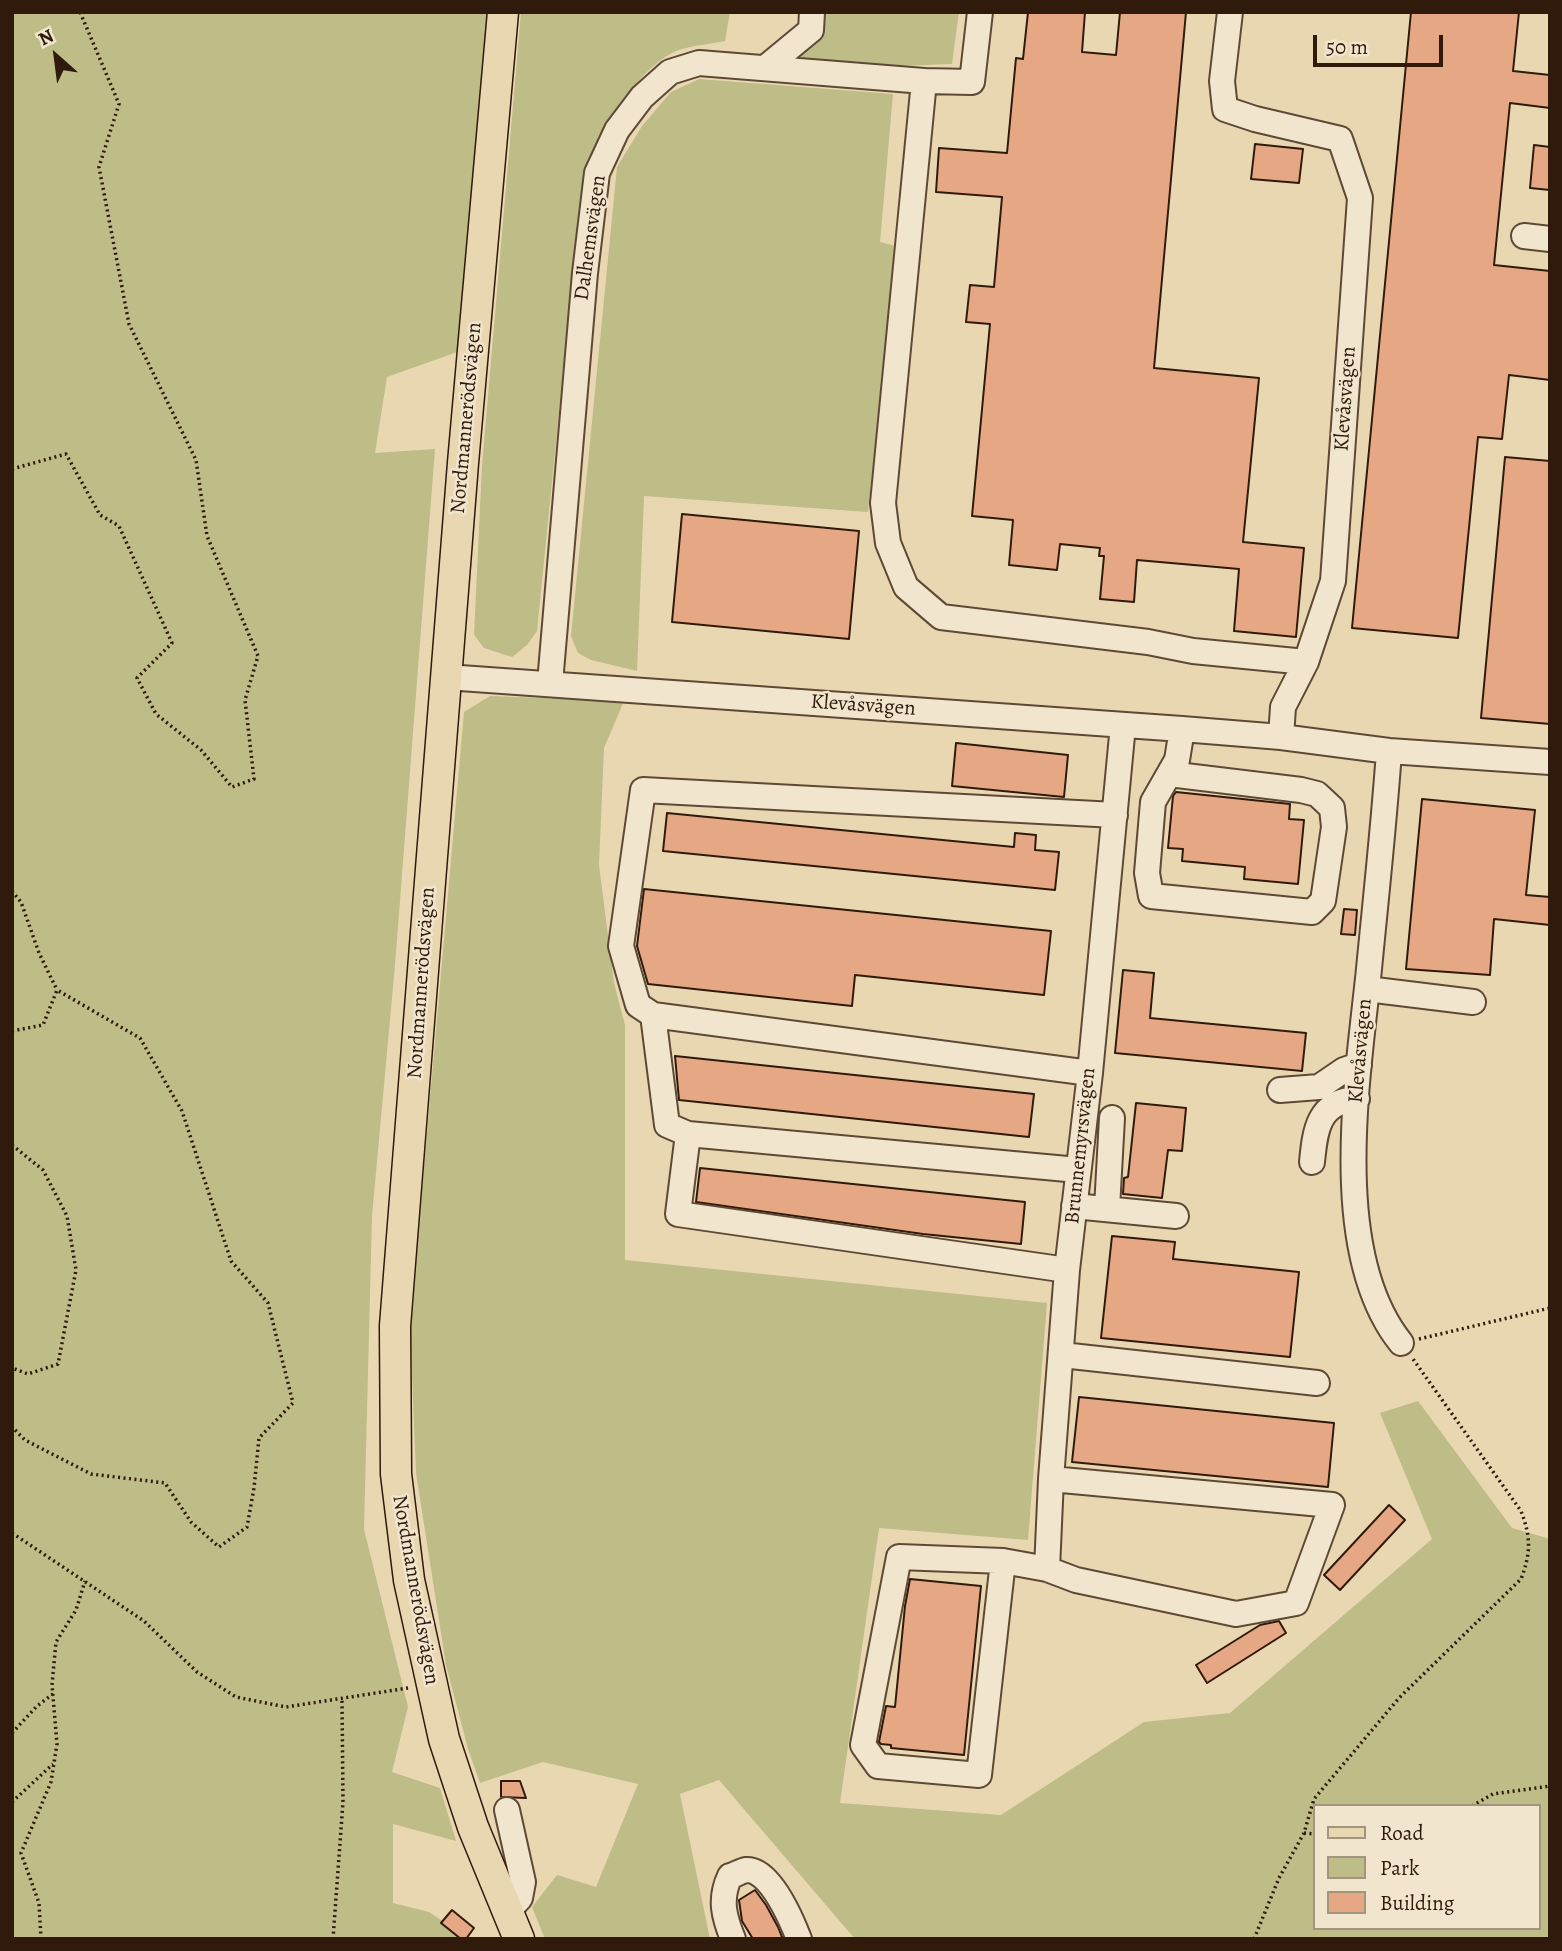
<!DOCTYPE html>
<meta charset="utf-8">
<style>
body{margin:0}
#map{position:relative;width:1562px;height:1951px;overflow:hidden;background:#e9d7b2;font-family:Alegreya,serif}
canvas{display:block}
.frame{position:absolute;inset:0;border:14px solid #2f1a0c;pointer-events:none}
.legend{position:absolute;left:1313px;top:1804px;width:228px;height:126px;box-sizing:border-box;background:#f1e5cd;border:2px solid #a39480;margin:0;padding:9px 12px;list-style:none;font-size:21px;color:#2f1a0c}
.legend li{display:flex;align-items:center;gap:14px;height:35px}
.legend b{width:35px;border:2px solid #a39480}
.north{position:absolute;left:21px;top:21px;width:70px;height:70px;-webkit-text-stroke:5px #f1e5cd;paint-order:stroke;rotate:332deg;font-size:19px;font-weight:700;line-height:28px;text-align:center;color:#2f1a0c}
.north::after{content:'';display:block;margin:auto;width:24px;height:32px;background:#2f1a0c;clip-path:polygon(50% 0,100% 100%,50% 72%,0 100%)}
.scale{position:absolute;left:1313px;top:35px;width:130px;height:32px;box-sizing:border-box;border:4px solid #2f1a0c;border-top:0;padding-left:9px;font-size:21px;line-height:24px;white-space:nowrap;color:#2f1a0c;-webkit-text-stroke:5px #f1e5cd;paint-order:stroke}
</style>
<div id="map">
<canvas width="1562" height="1951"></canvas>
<div class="frame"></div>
<ul class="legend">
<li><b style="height:9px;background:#e9d7b2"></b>Road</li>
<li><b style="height:19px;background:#bebc87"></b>Park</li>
<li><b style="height:19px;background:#e6a884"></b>Building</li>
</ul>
<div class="north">N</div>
<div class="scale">50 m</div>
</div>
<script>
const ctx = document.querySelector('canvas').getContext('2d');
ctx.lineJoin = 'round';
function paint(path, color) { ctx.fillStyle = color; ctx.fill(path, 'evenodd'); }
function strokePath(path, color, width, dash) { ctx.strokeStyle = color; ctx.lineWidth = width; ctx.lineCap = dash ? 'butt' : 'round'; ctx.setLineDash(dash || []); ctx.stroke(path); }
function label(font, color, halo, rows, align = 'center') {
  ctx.font = font + ' Alegreya,serif'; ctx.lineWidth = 5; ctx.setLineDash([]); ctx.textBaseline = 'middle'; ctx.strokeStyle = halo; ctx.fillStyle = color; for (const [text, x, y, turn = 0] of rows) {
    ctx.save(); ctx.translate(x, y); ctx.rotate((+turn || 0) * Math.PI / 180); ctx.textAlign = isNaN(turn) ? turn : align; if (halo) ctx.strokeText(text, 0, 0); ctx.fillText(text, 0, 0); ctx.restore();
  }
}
paint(new Path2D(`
 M12,12H488L463,350L387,377L375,453L435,449L395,965L372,1216L364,1529L408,1707L392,1772L440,1788L456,1841L393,1824V1903L429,1912L470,1939H12Z
 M521,12H730L725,41C711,44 696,45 682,49C664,54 647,71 635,85C593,132 588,163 578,223L537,631L527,645L512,657L484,648L474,635L482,466Z
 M801,12H959L952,64L896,66L798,59Z
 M699,79L893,94L880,242L896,246L868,512L644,496L637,671L591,660L578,653L571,636L617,167L642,126L671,92Z
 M490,696L624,701L604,748L599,865L614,983L625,1025V1260L1047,1303L1028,1540L879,1528L840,1803L1001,1815L1144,1722L1230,1713L1432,1539L1380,1413L1418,1401L1512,1528L1550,1539V1939H855L719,1780L680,1794L710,1939H545L532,1907L557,1875L596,1887L638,1784L543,1762L480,1783L468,1749L446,1665L416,1473L410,1326L464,712ZM1315,1806H1539V1928H1315Z`), '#bebc87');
const building = new Path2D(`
 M1028,12H1085L1082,52L1116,55L1120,12H1186L1154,368L1259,378L1243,542L1304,548L1296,637L1234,631L1239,569L1137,560L1134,602L1100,599L1104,556H1099L1100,548L1060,544L1057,570L1009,565L1013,520L972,516L990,324L966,322L970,285L994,287L1002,197L936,192L939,148L1007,153L1016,58L1023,59Z
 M1411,12H1519L1513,71L1550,75V108L1510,103L1494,265L1550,271V380L1509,375L1502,439L1478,437L1458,638L1352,628Z
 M1255,144L1303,149L1299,183L1251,179Z
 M1534,145L1550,147V190L1530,188Z
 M1505,457L1550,461V724L1481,718Z
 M682,514L859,531L849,639L672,622Z
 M956,743L1068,755L1064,797L952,786Z
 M1176,792L1290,804L1289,819L1304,820L1298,884L1244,879L1245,867L1182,861L1183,849L1168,848L1173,796Z
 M1422,799L1535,810L1526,895L1550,897V925L1494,919L1490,975L1406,969Z
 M667,813L1014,847L1015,833L1036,835L1035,850L1059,852L1055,890L663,851Z
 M644,889L1051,931L1044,995L855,975L852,1006L648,984L637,946Z
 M1344,909L1357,910L1355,935L1341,934Z
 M1123,970L1154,973L1150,1018L1306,1033L1302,1071L1115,1053Z
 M675,1056L1034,1094L1029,1137L679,1100Z
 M1136,1103L1186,1108L1182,1151L1168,1150L1162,1198L1123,1194L1124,1178L1128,1177Z
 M700,1168L1025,1202L1021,1244L923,1234L696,1202Z
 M1112,1236L1175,1242L1173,1259L1299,1272L1290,1357L1101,1338Z
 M1079,1397L1334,1423L1328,1487L1072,1462Z
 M1389,1505L1405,1520L1340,1590L1324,1575Z
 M910,1579L981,1586L964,1755L891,1748V1745L881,1744L879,1742L886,1706L895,1707L905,1606Z
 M1279,1621L1286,1633L1207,1683L1196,1665L1260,1625Z
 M501,1781H520L526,1798L501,1797Z
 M755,1890L766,1905L778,1927L782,1937L779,1939H753L742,1921L739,1900Z
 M452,1910L474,1928L466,1939H461L441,1923Z`);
paint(building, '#e6a884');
strokePath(building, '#2f1a0c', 2);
const minor = new Path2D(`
 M1230,12L1222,81L1225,109L1255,119L1340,139L1360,198L1333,581L1306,662L1283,707L1281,737
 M765,68L811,30L812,12
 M924,81L883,503L888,543L906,587L941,617L1148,642L1193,651L1306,662
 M1524,236L1550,239
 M446,677L1182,729L1281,737L1389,751L1550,762
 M550,683L585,273L597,173L617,130L642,97L670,72L699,63L924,81L972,82L980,12
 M1389,751C1384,824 1376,896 1369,969C1358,1077 1328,1252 1401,1343
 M1169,774L1301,790L1317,794L1332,808L1334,827L1323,901L1312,912L1151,896L1147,873L1153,802L1177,760L1182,729
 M1367,989L1473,1002
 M653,1015L638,1005L621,946L643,790L1115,815
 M1280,1090L1319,1087L1344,1070L1359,1065
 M688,1134L667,1125L653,1015L1090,1073
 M1312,1162C1315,1131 1318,1101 1357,1099
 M1074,1206L1176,1216
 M1107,1208L1112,1118
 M1067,1270L678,1214L688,1134L1078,1170
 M1062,1355L1317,1383
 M1003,1561L979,1775L878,1766L863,1745L899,1557L1003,1561L1047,1569L1076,1580L1236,1614L1296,1603L1332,1505L1051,1479
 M1047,1569L1051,1479L1067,1270L1090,1073L1123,725
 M507,1912L520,1898L523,1882L507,1810
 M733,1939C724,1917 719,1899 730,1876C735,1875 741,1871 746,1870C770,1868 792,1921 799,1939`);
const major = new Path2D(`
 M503,12L463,463L395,1326L396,1474L409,1580L444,1739L473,1827L519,1939`);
strokePath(minor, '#5e4936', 28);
strokePath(major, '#2f1a0c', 33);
strokePath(new Path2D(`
 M12,469L66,454L100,515L119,526L172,643L137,678L156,714L201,750L232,787L254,779L245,700L258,656L207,536L196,460L129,324L99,167L119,104L80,12
 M12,891L21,902L39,953L57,990
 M12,1031L43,1025L57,990L140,1038L182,1111L231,1261L268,1303L293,1403L259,1438L254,1488L247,1527L219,1547L191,1522L165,1483L91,1474L25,1440L12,1427
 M12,1145L43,1170L67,1216L76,1270L58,1364L28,1374L12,1368
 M1419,1339L1550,1308
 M12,1533L144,1621L197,1672L236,1697L286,1707L408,1688
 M12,1733L37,1706L53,1694
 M12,1802L53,1764
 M1472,1806L1493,1794L1550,1786
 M1304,1833L1315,1834
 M41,1939L39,1903L21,1853L51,1782L57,1744L52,1685L56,1642L76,1610L85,1581
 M333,1939L343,1802L342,1699
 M1254,1939L1279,1878L1304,1833L1314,1799L1399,1698L1521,1579C1531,1553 1531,1537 1521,1511L1413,1359`), '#2f1a0c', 3.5, [2, 3.5]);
strokePath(minor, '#f1e5cd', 24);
strokePath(major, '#e9d7b2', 30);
label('21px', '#2f1a0c', '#f1e5cd', [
 ["Dalhemsvägen",591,238,-82],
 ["Klevåsvägen",1346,399,-86],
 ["Nordmannerödsvägen",467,418,-85],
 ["Klevåsvägen",863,706,4],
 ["Nordmannerödsvägen",422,983,-86],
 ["Klevåsvägen",1361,1051,-85],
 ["Brunnemyrsvägen",1081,1146,-84],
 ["Nordmannerödsvägen",415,1590,80]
]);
</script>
